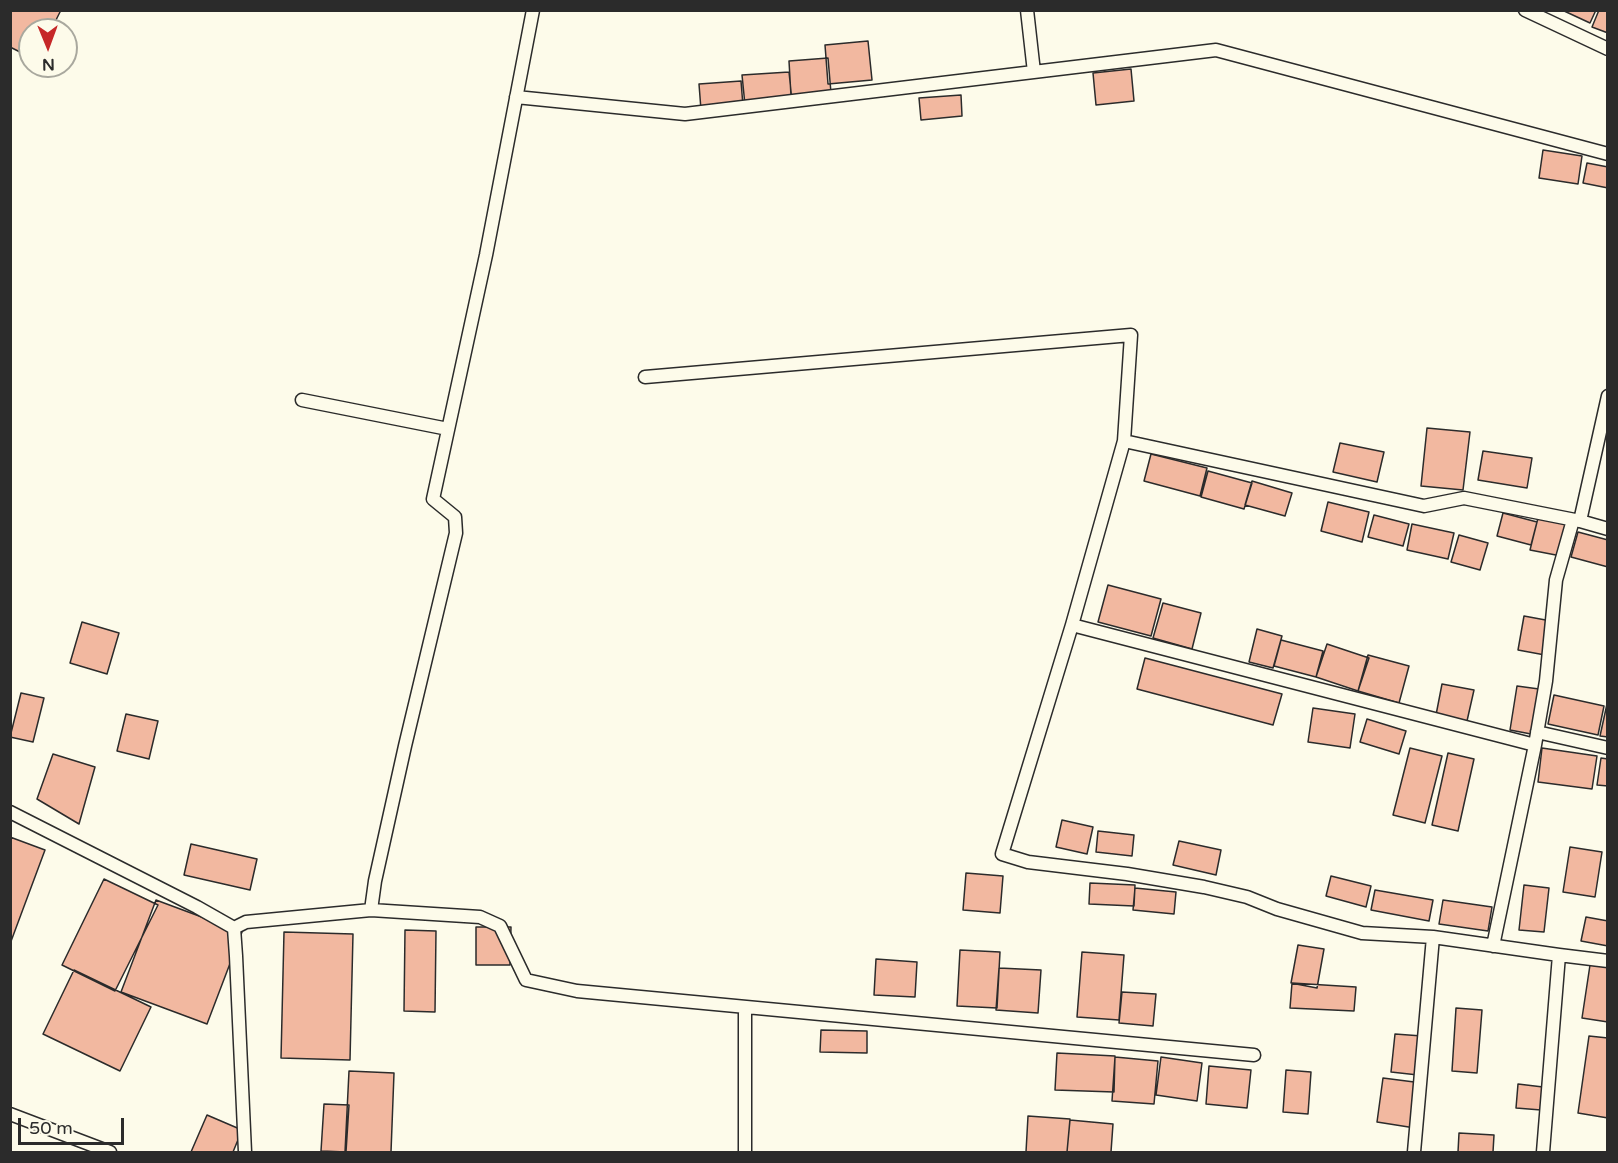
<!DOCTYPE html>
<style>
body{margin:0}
#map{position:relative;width:1618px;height:1163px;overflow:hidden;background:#fdfbea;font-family:"Varela Round",sans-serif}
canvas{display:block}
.frame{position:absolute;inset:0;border:12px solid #2b2b2b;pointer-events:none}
.north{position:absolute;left:18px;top:18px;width:60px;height:60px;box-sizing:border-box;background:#fdfbea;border:2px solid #a9a89e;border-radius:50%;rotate:179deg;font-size:16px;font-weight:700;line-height:24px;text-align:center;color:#2b2b2b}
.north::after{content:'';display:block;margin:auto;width:21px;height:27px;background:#c62828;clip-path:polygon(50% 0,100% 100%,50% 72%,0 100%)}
.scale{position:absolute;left:18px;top:1118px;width:106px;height:27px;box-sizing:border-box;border:3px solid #2b2b2b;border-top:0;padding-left:8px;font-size:18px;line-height:21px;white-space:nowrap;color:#2b2b2b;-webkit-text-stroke:4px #fdfbea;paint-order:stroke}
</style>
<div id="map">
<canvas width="1618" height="1163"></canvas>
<div class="frame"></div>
<div class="north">N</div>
<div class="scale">50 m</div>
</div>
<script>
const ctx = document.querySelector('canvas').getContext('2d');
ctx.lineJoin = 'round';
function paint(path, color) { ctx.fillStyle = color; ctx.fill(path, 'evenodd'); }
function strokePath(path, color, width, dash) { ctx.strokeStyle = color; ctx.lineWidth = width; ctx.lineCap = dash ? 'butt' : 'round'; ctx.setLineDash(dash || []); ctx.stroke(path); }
const building = new Path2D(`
 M10,10H61L51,30H30V57L10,47Z
 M1562,10H1596L1590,23Z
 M1599,10H1608V33L1592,27Z
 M868,41L872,80L828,84L825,45Z
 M828,58L831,93L791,96L789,61Z
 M1131,69L1134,101L1096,105L1093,73Z
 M789,72L792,101L745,105L742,75Z
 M741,81L743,106L701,110L699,84Z
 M961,95L962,116L921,120L919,98Z
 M1543,150L1582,156L1578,184L1539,178Z
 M1587,163L1608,167V188L1583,183Z
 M1427,428L1470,432L1463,490L1421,486Z
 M1340,443L1384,452L1377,482L1333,472Z
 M1483,451L1532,458L1527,488L1478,480Z
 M1151,454L1207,468L1200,496L1144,481Z
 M1208,471L1252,483L1244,509L1201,497Z
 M1252,481L1292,493L1285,516L1245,505Z
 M1328,502L1369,512L1362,542L1321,531Z
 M1503,513L1537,522L1531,545L1497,536Z
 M1374,515L1409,524L1403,546L1368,537Z
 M1538,518L1568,524L1561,556L1530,550Z
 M1412,524L1454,533L1448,559L1407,550Z
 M1578,532L1608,540V567L1571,557Z
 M1459,535L1488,543L1480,570L1451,562Z
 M1108,585L1161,599L1151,636L1098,622Z
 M1163,603L1201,613L1192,649L1153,638Z
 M1524,616L1551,621L1545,655L1518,650Z
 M82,622L119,633L107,674L70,663Z
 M1257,629L1282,636L1273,668L1249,662Z
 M1281,640L1323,651L1316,677L1274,666Z
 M1327,644L1369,658L1358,691L1316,677Z
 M1368,655L1409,666L1399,703L1358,691Z
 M1145,658L1282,694L1273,725L1137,689Z
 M1442,684L1474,690L1467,721L1436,715Z
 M1517,686L1539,689L1531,734L1510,730Z
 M21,693L44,698L33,742L10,737Z
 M1554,695L1604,706L1598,735L1548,724Z
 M1607,704H1608V737L1600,736Z
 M1313,708L1355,714L1350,748L1308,742Z
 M126,714L158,721L149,759L117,751Z
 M1367,719L1406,731L1399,754L1360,742Z
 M1410,748L1442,756L1425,823L1393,815Z
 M1542,748L1597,756L1592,789L1538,782Z
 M1448,753L1474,759L1458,831L1432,825Z
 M53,754L95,767L79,824L37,799Z
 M1601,758L1608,759V786L1597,785Z
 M1062,820L1093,827L1087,854L1056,847Z
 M1098,831L1134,835L1132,856L1096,852Z
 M10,837L45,850L10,944Z
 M1179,841L1221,850L1216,875L1173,865Z
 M191,844L257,859L250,890L184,875Z
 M1570,847L1602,852L1595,897L1563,892Z
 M966,873L1003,876L1000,913L963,910Z
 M1331,876L1371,886L1366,907L1326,896Z
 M104,879L158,905L115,991L62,965Z
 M1090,883L1135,885L1134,906L1089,904Z
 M1524,885L1549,888L1544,932L1519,930Z
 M1135,888L1176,892L1174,914L1133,910Z
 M1375,890L1433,900L1429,921L1371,910Z
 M156,900L242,932L207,1024L121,992Z
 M1443,900L1492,907L1488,931L1439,924Z
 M1586,917L1608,921V946L1581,941Z
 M476,927H511L510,965H476Z
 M405,930L436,931L435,1012L404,1011Z
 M284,932L353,934L350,1060L281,1058Z
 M1298,945L1324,949L1317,988L1291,983Z
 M960,950L1000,952L997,1008L957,1006Z
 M1082,952L1124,955L1119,1020L1077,1017Z
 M876,959L917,962L915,997L874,995Z
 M1590,965L1608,967V1022L1582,1018Z
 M999,968L1041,970L1038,1013L996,1010Z
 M74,970L151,1007L120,1071L43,1034Z
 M1292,983L1356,987L1354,1011L1290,1008Z
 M1122,992L1156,994L1153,1026L1119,1023Z
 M1456,1008L1482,1010L1477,1073L1452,1071Z
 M821,1030L867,1031V1053L820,1052Z
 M1395,1034L1422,1036L1418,1075L1391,1072Z
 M1589,1036L1608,1038V1118L1578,1113Z
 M1057,1053L1115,1056L1114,1092L1055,1090Z
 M1115,1057L1158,1061L1154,1104L1112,1101Z
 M1161,1057L1202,1063L1197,1101L1156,1095Z
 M1209,1066L1251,1070L1247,1108L1206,1104Z
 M1286,1070L1311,1072L1308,1114L1283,1112Z
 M349,1071L394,1073L391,1152H345Z
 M1383,1078L1422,1083L1415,1128L1377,1122Z
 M1518,1084L1543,1087L1541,1110L1516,1108Z
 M324,1104L349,1105L346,1152L321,1151Z
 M207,1115L242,1130L233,1152H191Z
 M1028,1116L1070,1119L1067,1152H1026Z
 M1070,1120L1113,1124L1111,1152H1067Z
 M1459,1133L1494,1135L1493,1152H1458Z`);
paint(building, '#f2b8a0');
strokePath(building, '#2b2b2b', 1.5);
const minor = new Path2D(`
 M1027,10L1034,72
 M1525,10L1608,49
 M516,97L685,114L1216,50L1608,154
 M645,377L1131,335L1124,441L1072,625L1002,854L1028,862L1127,874L1204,887L1247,897L1277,909L1362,933L1433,937L1559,955L1608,961
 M302,400L448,429
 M1124,441L1424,506L1464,498L1580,521L1608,529
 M1580,521L1608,396
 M1072,625L1535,745L1493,946
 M1537,732L1608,748
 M1535,745L1546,681L1556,580L1573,520
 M10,812L197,907L234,928L236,956L245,1152
 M371,910L375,881L405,746L456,533L455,517L433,499L486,255L533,10
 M234,928L246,922L371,910L480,917L500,926L526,980L577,991L1254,1055
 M745,1007V1152
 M10,1114L110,1152
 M1414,1152L1433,937
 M1543,1152L1559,955`);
strokePath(minor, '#2b2b2b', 15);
strokePath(minor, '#fdfbea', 12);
</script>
